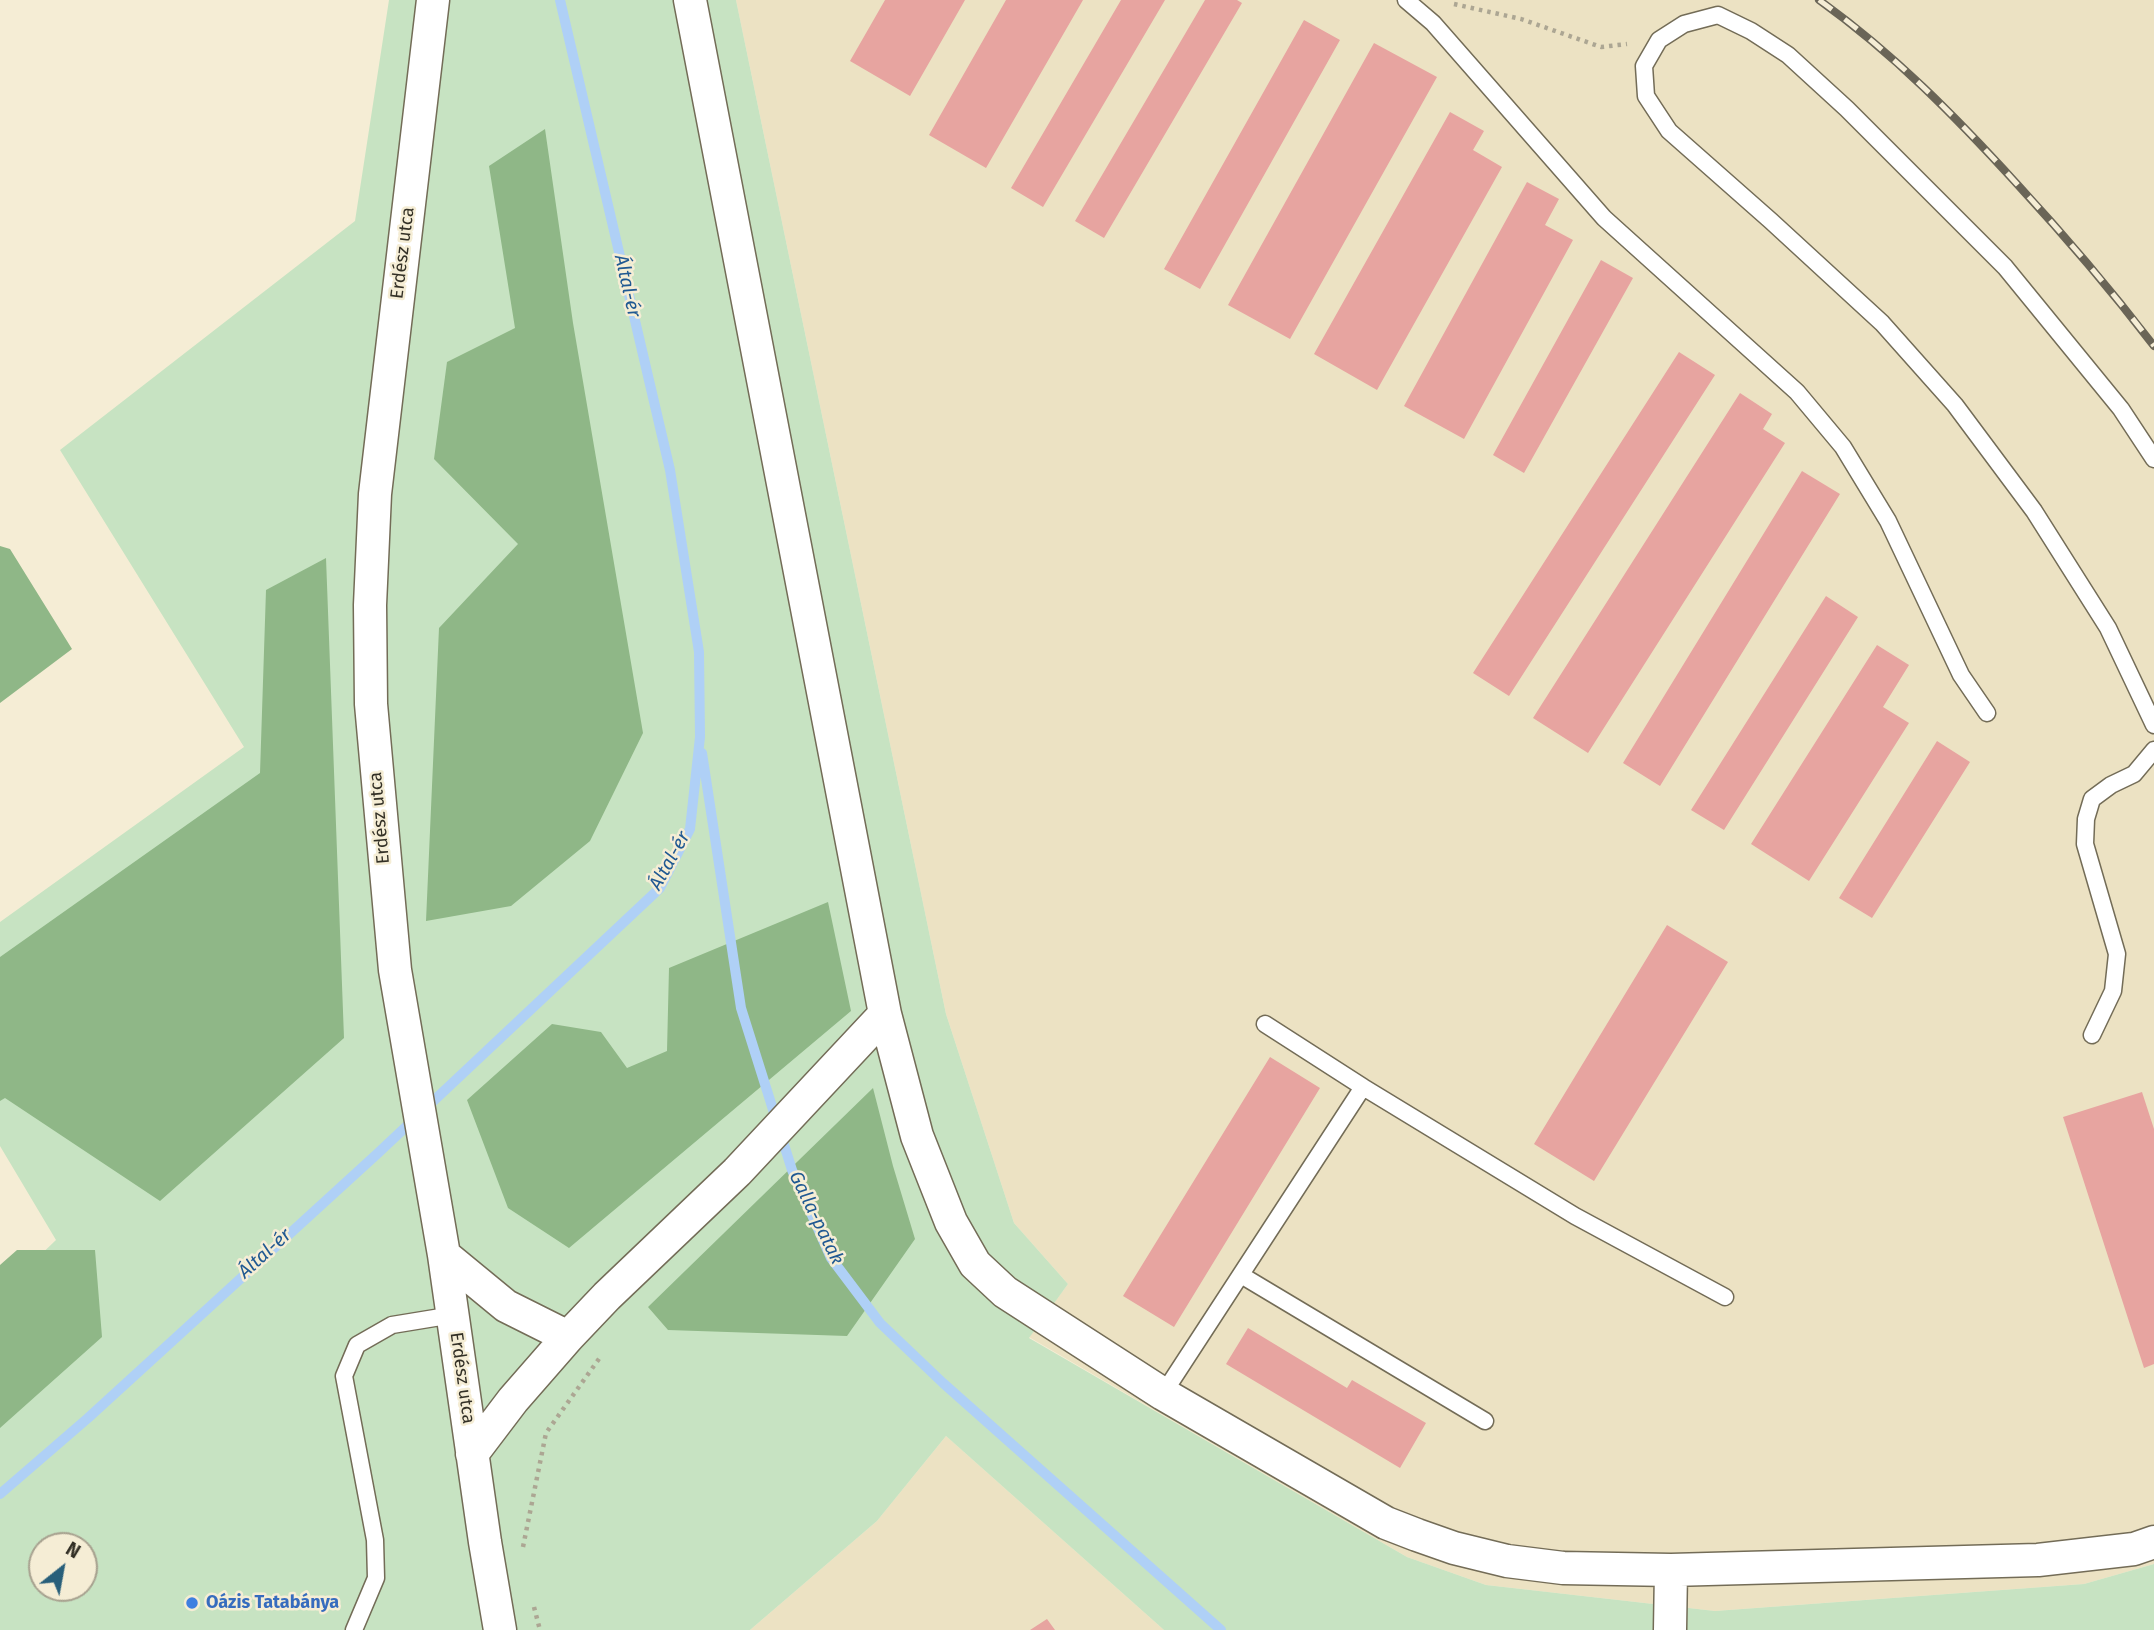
<!DOCTYPE html>
<meta charset="utf-8">
<style>
body{margin:0}
#map{position:relative;width:2154px;height:1630px;overflow:hidden;background:#f5edd5;font-family:"Fira Sans",sans-serif}
canvas{display:block}
.north{position:absolute;left:28px;top:1532px;width:70px;height:70px;box-sizing:border-box;background:#f5edd5;border:2px solid #a7a18f;border-radius:50%;rotate:31deg;font-size:19px;font-weight:700;line-height:28px;text-align:center;color:#333026}
.north::after{content:'';display:block;margin:auto;width:24px;height:32px;background:#285f7a;clip-path:polygon(50% 0,100% 100%,50% 72%,0 100%)}
</style>
<div id="map">
<canvas width="2154" height="1630"></canvas>
<div class="north">N</div>
</div>
<script>
const ctx = document.querySelector('canvas').getContext('2d');
ctx.lineJoin = 'round';
function paint(path, color) { ctx.fillStyle = color; ctx.fill(path, 'evenodd'); }
function strokePath(path, color, width, dash) { ctx.strokeStyle = color; ctx.lineWidth = width; ctx.lineCap = dash ? 'butt' : 'round'; ctx.setLineDash(dash || []); ctx.stroke(path); }
function label(font, color, halo, rows, align = 'center') {
  ctx.font = font + ' "Fira Sans",sans-serif'; ctx.lineWidth = 5; ctx.setLineDash([]); ctx.textBaseline = 'middle'; ctx.strokeStyle = halo; ctx.fillStyle = color; for (const [text, x, y, turn = 0] of rows) {
    ctx.save(); ctx.translate(x, y); ctx.rotate((+turn || 0) * Math.PI / 180); ctx.textAlign = isNaN(turn) ? turn : align; if (halo) ctx.strokeText(text, 0, 0); ctx.fillText(text, 0, 0); ctx.restore();
  }
}
paint(new Path2D(`
 M736,0H2154V1564L2084,1584L1715,1611L1486,1585L1407,1557L1029,1337L1068,1284L1014,1223L946,1014Z
 M946,1436L1164,1630H750L877,1521Z`), '#ece2c3');
paint(new Path2D(`
 M389,0H736L946,1014L1014,1223L1068,1284L1029,1338L1407,1557L1486,1585L1715,1611L2084,1584L2154,1564V1630H1164L946,1436L877,1521L750,1630H0V1294L56,1240L0,1146V922L244,747L60,450L355,221ZM42,1546H84V1588H42Z`), '#c7e3c2');
paint(new Path2D(`
 M545,129L573,323L643,733L590,841L511,906L426,921L439,628L518,544L434,459L447,362L515,328L489,166Z
 M0,546L10,549L72,649L0,703Z
 M326,558L344,1038L160,1201L5,1098L0,1101V957L260,773L266,590Z
 M828,902L851,1011L569,1248L508,1208L467,1100L552,1024L601,1032L627,1068L667,1051L669,968Z
 M873,1088L893,1166L915,1239L847,1336L668,1330L648,1307Z
 M17,1250H95L102,1337L0,1428V1265Z`), '#8fb787');
strokePath(new Path2D(`
 M702,753L741,1008L792,1170L831,1258L880,1323L943,1383L1221,1630
 M0,1494L88,1418L377,1154L660,888L690,829L700,737L699,652L670,470L560,0`), '#afd0f6', 10);
paint(new Path2D(`
 M885,0H965L910,96L850,61Z
 M1006,0H1083L986,168L929,135Z
 M1121,0H1165L1043,207L1011,188Z
 M1205,0H1237L1242,3L1104,238L1075,221Z
 M1304,20L1340,40L1200,289L1164,269Z
 M1374,43L1437,77L1290,339L1228,305Z
 M1450,112L1484,131L1473,150L1502,167L1377,390L1314,354Z
 M1527,182L1559,199L1545,225L1573,240L1464,439L1404,406Z
 M1601,260L1633,278L1524,473L1493,455Z
 M1679,352L1715,375L1509,696L1473,673Z
 M1740,393L1772,414L1763,429L1785,443L1588,753L1533,718Z
 M1802,471L1840,494L1660,786L1623,763Z
 M1826,596L1858,617L1724,830L1691,810Z
 M1877,645L1909,665L1883,707L1909,723L1809,881L1751,844Z
 M1937,741L1970,762L1872,918L1839,898Z
 M1667,925L1728,962L1594,1181L1534,1144Z
 M1270,1057L1320,1088L1174,1327L1123,1296Z
 M2142,1092L2154,1129V1364L2144,1368L2063,1117Z
 M1248,1328L1347,1388L1352,1380L1426,1423L1400,1468L1226,1364Z
 M1047,1619L1055,1630H1030Z`), '#e7a4a0');
const lane = new Path2D(`
 M1406,0L1433,23L1604,218L1797,392L1843,447L1888,521L1961,675L1987,713
 M2154,459L2121,409L2005,267L1847,109L1788,55L1751,31L1718,15L1684,24L1659,40L1644,66L1646,96L1669,131L1771,221L1882,323L1955,405L2034,511L2108,628L2154,725
 M1265,1024L1363,1087L1575,1216L1725,1297
 M2092,1035L2113,991L2117,954L2085,844L2086,819L2092,799L2111,785L2134,774L2154,750
 M1241,1275L1485,1421
 M1163,1394L1363,1087
 M354,1630L376,1578L375,1540L344,1376L357,1345L392,1325L453,1315`);
const street = new Path2D(`
 M433,0L375,494L370,605L371,704L395,970L444,1255L485,1542L500,1630
 M690,0L885,1014L917,1136L951,1222L975,1264L1005,1292L1163,1394L1386,1523L1417,1535L1454,1548L1507,1561L1563,1568L1671,1570L2038,1560L2134,1549L2154,1542
 M444,1255L506,1306L568,1337
 M472,1454L513,1400L568,1337L607,1296L737,1172L885,1014
 M1670,1630L1671,1570`);
strokePath(lane, '#736c57', 19);
strokePath(street, '#736c57', 35);
strokePath(new Path2D(`
 M1454,4L1521,19L1601,47L1627,44
 M523,1547L546,1433L601,1356
 M534,1607L540,1630`), '#aca693', 4.5, [3.5, 5]);
strokePath(lane, '#fff', 16);
strokePath(street, '#fff', 32);
const rail = new Path2D(`
 M1819,0C1893,53 1956,117 2017,184C2065,236 2111,290 2154,346`);
strokePath(rail, '#6a6557', 8);
strokePath(rail, '#f5edd5', 5, [16]);
for (const [x, y, r, color] of [
 [192,1603,7,"#3f7fe0"]
]) { const dot = new Path2D(); dot.arc(x, y, r, 0, 2 * Math.PI); ctx.fillStyle = color; ctx.fill(dot); strokePath(dot, '#f5edd5', 2.5); }
label('18px', '#333026', '#f5edd5', [
 ["Erdész utca",403,253,-83],
 ["Erdész utca",380,818,-95],
 ["Erdész utca",462,1378,82]
]);
label('bold 18px', '#366cbe', '#f5edd5', [
 ["Oázis Tatabánya",206,1603]
], 'left');
label('italic 19px', '#205992', '#f5edd5', [
 ["Által-ér",627,286,77],
 ["Által-ér",670,861,-61],
 ["Galla-patak",816,1218,64],
 ["Által-ér",265,1254,-42]
]);
</script>
